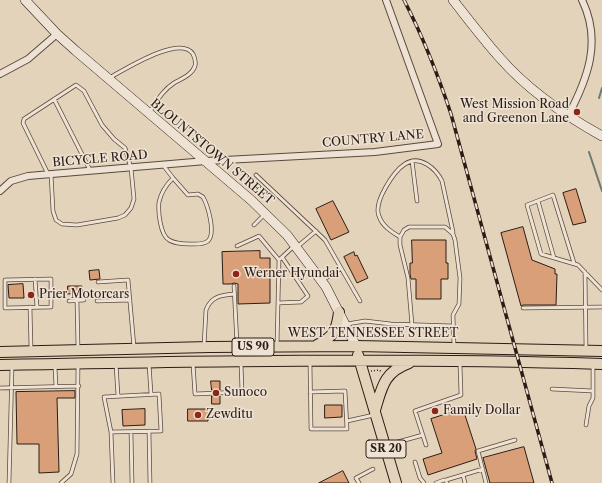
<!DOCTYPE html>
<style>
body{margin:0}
canvas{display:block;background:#e4d3bb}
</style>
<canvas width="602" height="483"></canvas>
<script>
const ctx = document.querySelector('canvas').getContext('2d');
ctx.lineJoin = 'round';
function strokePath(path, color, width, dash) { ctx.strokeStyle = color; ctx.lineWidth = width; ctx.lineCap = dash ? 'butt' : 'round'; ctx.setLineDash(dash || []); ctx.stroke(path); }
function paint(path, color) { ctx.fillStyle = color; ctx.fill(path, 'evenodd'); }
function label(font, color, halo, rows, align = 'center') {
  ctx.font = font + ' "Libre Caslon Text",serif'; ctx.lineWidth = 3; ctx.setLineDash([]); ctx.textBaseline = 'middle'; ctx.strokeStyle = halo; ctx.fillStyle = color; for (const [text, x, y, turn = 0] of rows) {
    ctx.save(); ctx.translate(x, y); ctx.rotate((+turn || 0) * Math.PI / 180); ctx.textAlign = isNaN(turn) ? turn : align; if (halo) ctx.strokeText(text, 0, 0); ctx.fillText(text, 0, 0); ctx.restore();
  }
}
strokePath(new Path2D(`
 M599,98L602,88
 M589,152L602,191`), '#6c7a6f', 2);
const building = new Path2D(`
 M576,189L586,222L573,225L563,193Z
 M333,201L349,232L331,240L316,209Z
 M523,227L532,260L555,269V274H557L556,305H523L521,306L501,233Z
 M412,240H446V263H448V279H441V299H416V279H411L410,274V263H412Z
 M260,251V258H270V303L238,304V284L234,283L231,284H223L222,252Z
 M354,252L355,256L357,255L368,278L357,283L344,257Z
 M99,270L100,279L90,280L89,271Z
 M23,284L24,298H9L8,285Z
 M68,286H82L83,293L68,294Z
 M211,381H220V390H212Z
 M75,391V398H57L59,472L39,473V444H17L16,392Z
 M212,396H220V404H212Z
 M325,405H342V417L325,418Z
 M145,409V425L123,426L122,410Z
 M188,409H208V421H188Z
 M463,409L476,449L475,451L477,459L428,475L423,459L442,453L431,419Z
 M524,447L534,483H490L483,458Z
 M343,471L349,483H319Z`);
paint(building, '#d89f79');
strokePath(building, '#2c1c15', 1);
const lane = new Path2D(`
 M109,78C124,70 180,34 193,54C195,58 196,62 195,66C192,75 181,79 174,83C163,90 157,101 150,111
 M54,99L90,170
 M412,161L417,201
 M163,165L173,178L188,195L198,194L203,197C208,206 216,233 208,241C203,245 195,244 190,244C183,244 174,243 169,240C160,235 158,211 159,202C161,193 166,185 173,178
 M48,174L23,123L24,119L76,85L84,91L102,125L114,139L125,148L131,168L134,199L131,208L125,215L118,218L77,225L62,224L56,220L53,211L51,174
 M256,175L325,240L360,301
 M538,201L554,258
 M254,225L264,215
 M400,237C392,232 382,226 379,216C373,202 394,171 405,164C420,154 436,169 442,181L453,232
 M237,246L259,236L279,260L277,345
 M297,247L316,231
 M279,260L294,246
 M574,263L553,195L527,205L541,254L578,265L602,290
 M585,272L586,348
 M35,279L37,307
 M51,279V307L5,308V280Z
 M323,280L341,268
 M98,282L128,280L134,347
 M234,286L237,344
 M69,301L84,300
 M77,301L78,348
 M97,301L130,300
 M278,303L301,302L308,296L282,257
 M30,307L31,349
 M523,308L602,307
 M347,324L365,321L391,324L453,326
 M412,325L408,278L400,245V237L404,230L409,227H445L453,234L455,240L460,278L459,304L453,315L454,346
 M204,346L206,310C211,296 222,295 235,294
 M310,363L311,429H347L345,391L310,392
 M116,364L118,396
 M149,364L151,394
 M193,364L195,394L242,392L241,363
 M55,367L56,387
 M0,388L79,386
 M552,389L593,391
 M347,421L374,415
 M586,425L589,406L593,398V366
 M149,431L150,483
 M111,432L161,431L159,394L104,397L111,432L113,483
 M131,432L132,483
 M387,445L423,435
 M426,445L415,411L461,395L460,364
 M415,462L420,478L424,483
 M463,475L465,483
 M9,483L12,367
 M61,483L71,474L77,454L78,366
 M359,483L356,478L373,469
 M436,483L444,480
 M447,483L446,480L483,469
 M486,483L478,451L515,440`);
const street = new Path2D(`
 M0,74L28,59L57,34
 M568,116C588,78 602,41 582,0
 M0,191L11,181L28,176L206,161L375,152L438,144L386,0`);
const secondary = new Path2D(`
 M25,0L57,34L76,51L251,200L287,235L326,287L356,346
 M453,0C468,19 483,39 500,58C528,90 564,115 602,136`);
const primary = new Path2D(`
 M317,345C334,337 337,329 339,312
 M0,352L209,347L356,346L602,351
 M358,355L396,483
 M0,365C201,361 401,358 602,364
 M375,410C382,387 384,372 409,363`);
strokePath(lane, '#5a4a3e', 4.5);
strokePath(street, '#5a4a3e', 8);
strokePath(secondary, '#2c1c15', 10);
strokePath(primary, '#2c1c15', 12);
strokePath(new Path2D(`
 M371,371L379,370L382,372`), '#2c1c15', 1.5, [1, 2]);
strokePath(lane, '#ede2d3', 3);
strokePath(street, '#ede2d3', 6);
strokePath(secondary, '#ede2d3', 9);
strokePath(primary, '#e4d3bb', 10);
const rail = new Path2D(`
 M404,0C423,37 438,75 451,114L552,483`);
strokePath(rail, '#2c1c15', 3.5);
strokePath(rail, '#ede2d3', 2, [6]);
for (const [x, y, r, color] of [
 [577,112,4,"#8f2418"],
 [236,274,4,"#8f2418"],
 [31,295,4,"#8f2418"],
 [216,393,4,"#8f2418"],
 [435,411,4,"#8f2418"],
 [198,415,4,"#8f2418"]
]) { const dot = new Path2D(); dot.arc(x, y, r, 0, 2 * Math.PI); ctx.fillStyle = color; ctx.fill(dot); strokePath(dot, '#ede2d3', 1.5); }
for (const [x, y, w] of [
 [253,347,42],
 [386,449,40]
]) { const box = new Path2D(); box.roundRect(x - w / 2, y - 9, w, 18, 3); ctx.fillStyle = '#ede2d3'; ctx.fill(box); strokePath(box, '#2c1c15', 1); }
label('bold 11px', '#2c1c15', null, [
 ["US 90",253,347],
 ["SR 20",386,449]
]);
label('12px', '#2c1c15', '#ede2d3', [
 ["West Mission Road",569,105,"right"],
 ["and Greenon Lane",569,119,"right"],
 ["Werner Hyundai",244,274],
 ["Prier Motorcars",39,295],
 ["Sunoco",224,393],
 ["Family Dollar",443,411],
 ["Zewditu",206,415]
], 'left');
label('12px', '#2c1c15', '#ede2d3', [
 ["COUNTRY LANE",373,139,-5],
 ["BLOUNTSTOWN STREET",212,152,40],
 ["BICYCLE ROAD",100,159,-5],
 ["WEST TENNESSEE STREET",373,334]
]);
</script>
